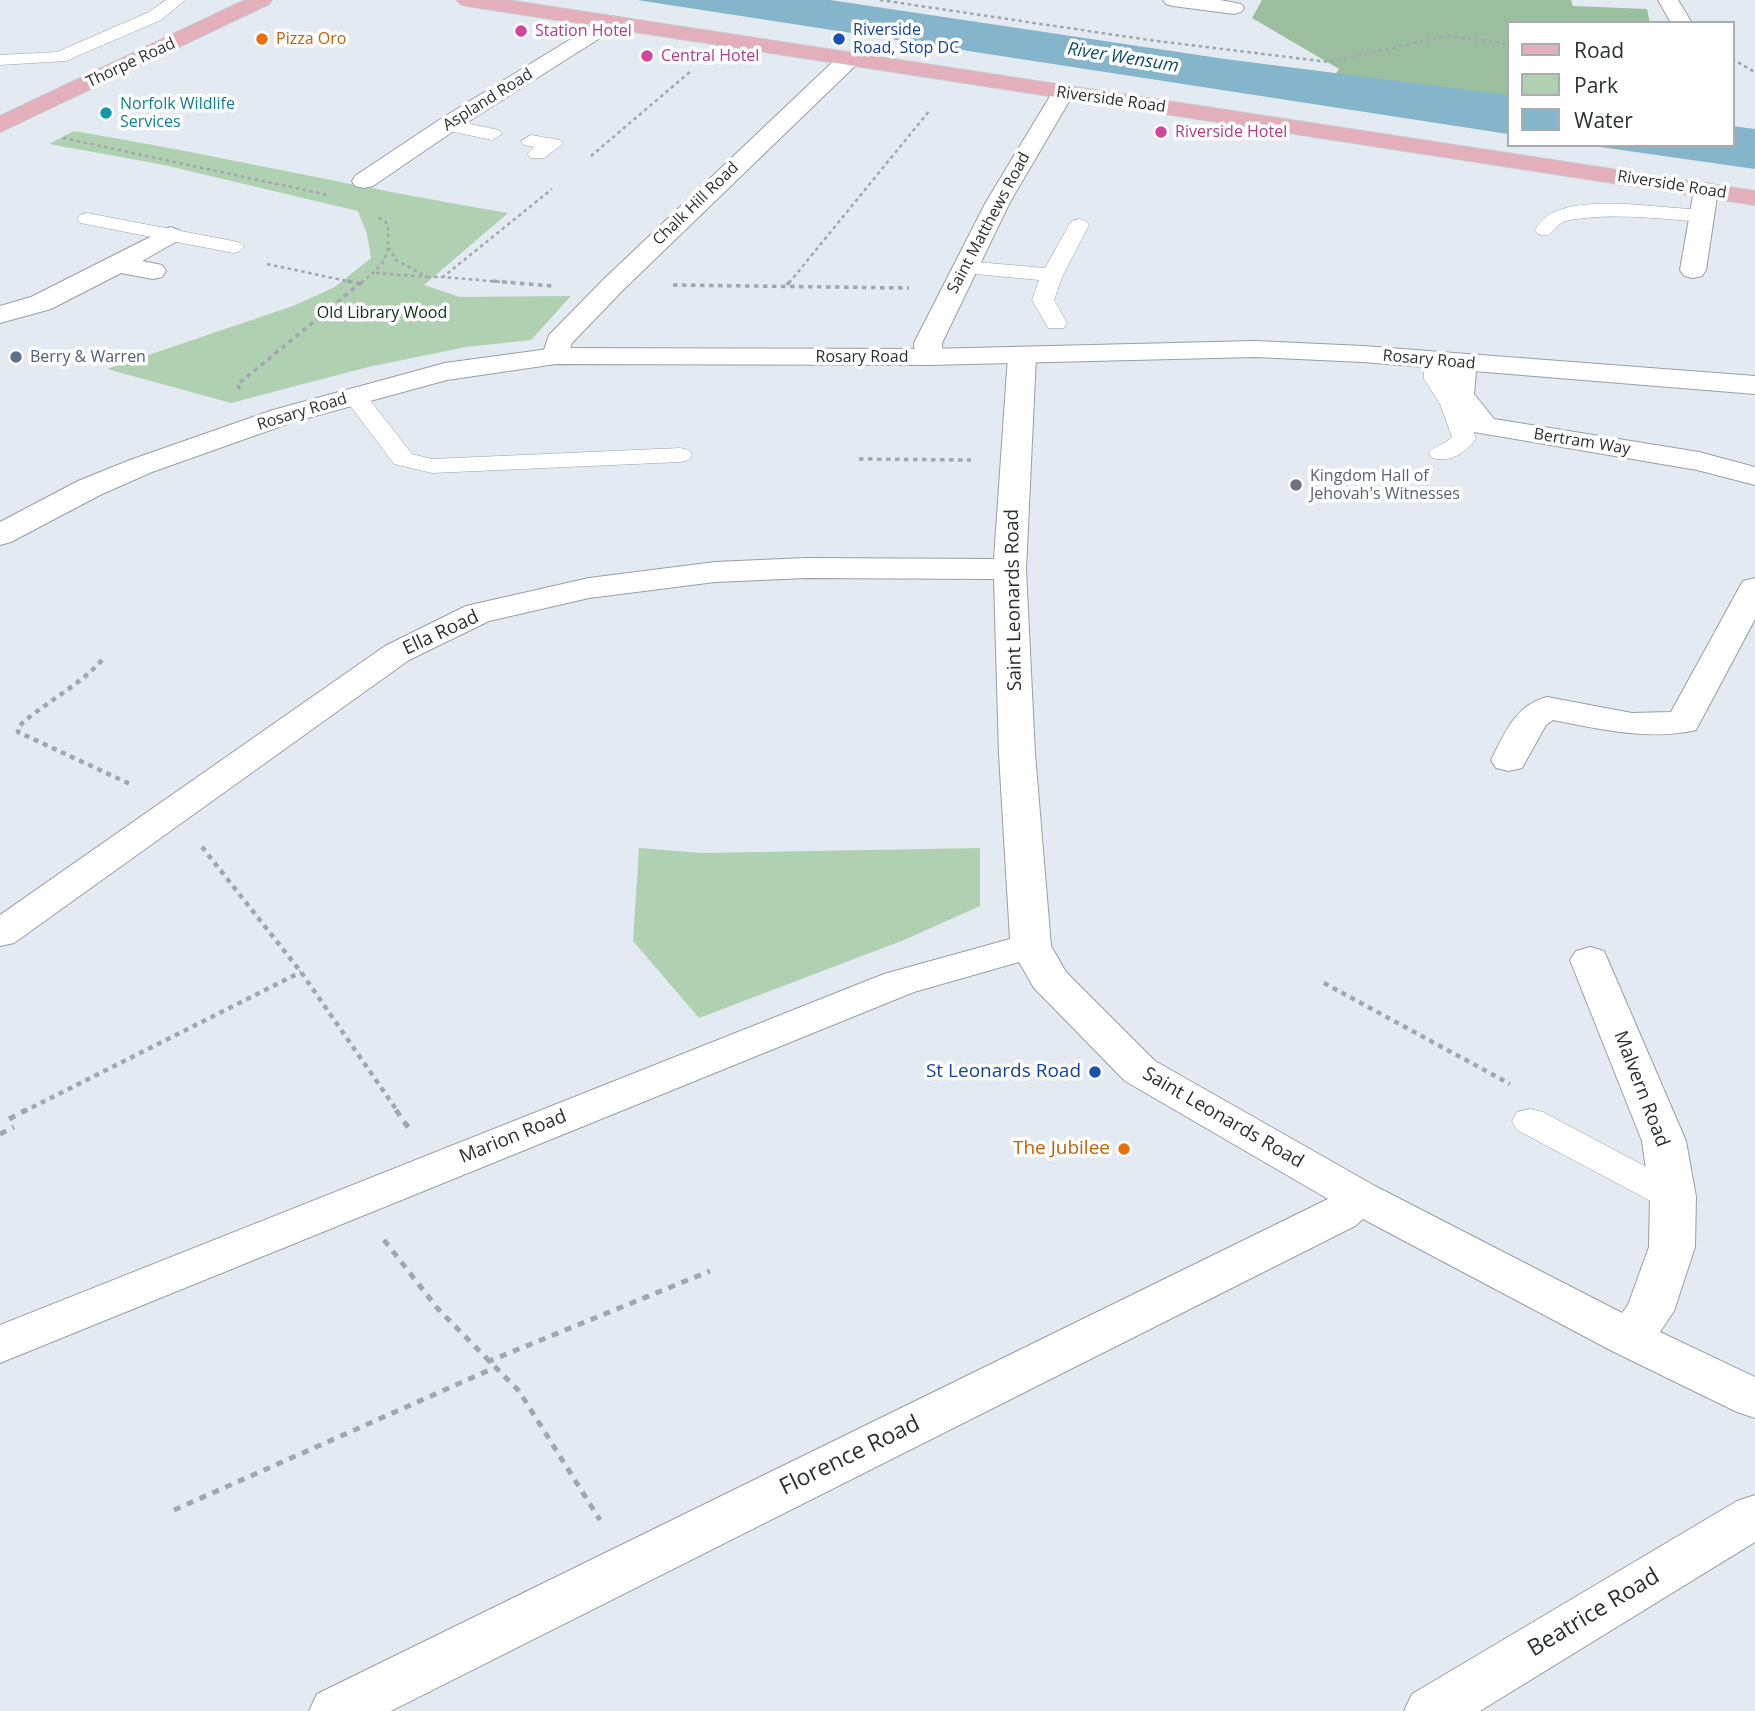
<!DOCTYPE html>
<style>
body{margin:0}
#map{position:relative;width:1755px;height:1711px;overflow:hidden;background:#e4eaf1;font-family:"Open Sans",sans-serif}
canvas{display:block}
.legend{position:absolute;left:1507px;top:21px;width:228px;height:126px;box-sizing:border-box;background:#fff;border:2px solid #abacad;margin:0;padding:9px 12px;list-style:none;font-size:21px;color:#2d3032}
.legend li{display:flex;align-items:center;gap:14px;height:35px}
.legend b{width:35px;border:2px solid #abacad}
</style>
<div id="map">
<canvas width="1755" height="1711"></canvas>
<ul class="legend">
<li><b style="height:9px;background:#e2afbb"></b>Road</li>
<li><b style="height:19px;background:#b0d0b2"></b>Park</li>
<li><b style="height:19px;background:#85b5cb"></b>Water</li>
</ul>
</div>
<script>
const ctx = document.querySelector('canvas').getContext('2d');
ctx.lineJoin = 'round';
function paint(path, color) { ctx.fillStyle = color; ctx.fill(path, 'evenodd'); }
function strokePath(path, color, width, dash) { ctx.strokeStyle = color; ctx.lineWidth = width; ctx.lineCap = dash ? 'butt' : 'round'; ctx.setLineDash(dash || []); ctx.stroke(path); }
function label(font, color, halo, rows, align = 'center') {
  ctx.font = font + ' "Open Sans",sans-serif'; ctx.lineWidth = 7; ctx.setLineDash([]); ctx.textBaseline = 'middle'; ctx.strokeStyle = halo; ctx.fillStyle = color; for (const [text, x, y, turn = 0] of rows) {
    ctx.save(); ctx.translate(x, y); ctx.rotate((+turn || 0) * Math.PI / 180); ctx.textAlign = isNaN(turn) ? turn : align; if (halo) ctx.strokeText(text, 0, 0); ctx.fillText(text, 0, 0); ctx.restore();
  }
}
paint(new Path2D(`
 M74,131C219,155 362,189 508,213L424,285L460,297L571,296L531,340L466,347L368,367L231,403L107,369L293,306L335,287L371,258L367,234L358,211L164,165L49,144Z
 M639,848L702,853L980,848V906L904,940L699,1018L633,941Z`), '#b0d0b2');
paint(new Path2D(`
 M1262,0H1571L1573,6L1647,9L1650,23H1508V100L1328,84L1339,69L1252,18Z`), '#9abe9e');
paint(new Path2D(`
 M637,0H830L1225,59L1508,95V134Z
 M1732,126L1755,129V169L1586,145H1732Z`), '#85b5cb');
const service = new Path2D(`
 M166,0H185L161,20L66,61L0,65V55L57,52L149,12Z
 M447,119L499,130L502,134L492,140L440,129L437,125Z
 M531,135L560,140L563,144L544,158H530L527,154L534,147L524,145L521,141Z
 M1627,204L1702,210L1709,212L1712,216L1709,220L1702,222C1664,219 1624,214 1586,218C1578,219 1566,219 1560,224C1550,232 1552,238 1538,234L1535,230C1552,200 1597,204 1627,204Z
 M87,213L233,241L240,243L244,247L240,251L233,253L80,223L77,219L80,215Z
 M1079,219L1086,221L1089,225L1063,275L1054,300L1067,323L1064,328H1048L1032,300L1039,280L965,273L957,272L954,267L957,262L965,261L1045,268L1069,225L1072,221Z
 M1451,355L1459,357L1463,362L1448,375V379L1464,404L1476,438C1466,453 1451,463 1432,458L1429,453C1434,445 1445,445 1452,437L1440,404L1424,379V372L1443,357Z
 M354,388L362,390L412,454L432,459L680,448L689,450L692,455L689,460L680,462L432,473L394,464L342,395L346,390Z
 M1530,1109L1543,1112L1686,1188L1692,1197L1686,1206L1673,1210L1660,1206L1517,1130L1512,1121L1517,1112Z`);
const pedestrian = new Path2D(`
 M1451,354L1461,356L1476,371L1474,394L1494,419L1699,452L1755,467V485L1697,470L1474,432L1445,395L1448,373L1437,362L1441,356Z`);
const minor = new Path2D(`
 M1163,0H1220L1241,4L1244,8L1241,12L1234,14L1173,6L1166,4Z
 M1658,0H1678L1692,23H1671Z
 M612,16L619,18L623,22L619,26L455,130L373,186L364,188L355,186L352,181L355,176L439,120L605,18Z
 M848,53L856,55L859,60L856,65L622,291L572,343L566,362L556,364L546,362L542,356L549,335L604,279L840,55Z
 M1063,86L1071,88L1074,93L1010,202L942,343L943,357L939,363L929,365L919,363L915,357L914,343L986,202L1052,93L1055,88Z
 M1706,183L1715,185L1718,190L1706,270L1702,276L1693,278L1684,276L1680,270L1694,190L1697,185Z
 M170,227L179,230L183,235L179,240L142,261L162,265L166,271L162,277L153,279L121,273L51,309L0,323V306L31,297Z
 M1022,348L1032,350L1036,356L1026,569L1035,754L1051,946L1066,972L1155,1061L1375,1186L1622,1313L1628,1305L1649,1247L1650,1197L1642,1141L1570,960L1576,951L1590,947L1604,951L1686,1141L1696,1197L1695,1247L1674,1311L1660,1332L1755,1377V1418L1737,1412L1612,1351L1363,1219L1355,1226L391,1711H309L317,1694L1328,1199L1125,1081L1034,988L1019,962L914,992L0,1363V1325L884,974L1010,939L999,754L994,579L806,578L715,582L589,598L489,621L409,660L14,943L0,946V915L385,646L466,606L589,578L715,562L806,558L994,559L1008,356L1012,350Z
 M1755,578V619L1696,730C1648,741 1600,729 1553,720L1546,725L1522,768L1509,771L1496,768L1491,760C1505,733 1515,705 1547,697L1632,713L1671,712L1739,588L1743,581Z
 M1755,1495V1542L1480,1711H1404L1412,1694L1737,1501Z`);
const tertiary = new Path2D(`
 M1255,341L1363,346L1755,376V394L1363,362L1255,357L929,365L556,364L447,380L293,422L152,472L100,495L11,542L0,545V522L78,481L130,460L273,410L445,363L556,348L929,349Z`);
const primary = new Path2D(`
 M245,0H272L269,4L0,132V116Z
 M457,0H507L1755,191V205L467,6L460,4Z`);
strokePath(service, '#999ea4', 1);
strokePath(pedestrian, '#999ea4', 2);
strokePath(minor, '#999ea4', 2);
strokePath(tertiary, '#999ea4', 2);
strokePath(primary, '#c8c9ca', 2);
strokePath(new Path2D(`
 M880,0L1149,40L1329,62L1446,36L1508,44
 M1732,59L1755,72
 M63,138L328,195
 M591,156L691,71
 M267,264L356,283
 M376,273L427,277L396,260L389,248
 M427,277H443
 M361,283C387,261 389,259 388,224L377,216
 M514,283L443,277L552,189
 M789,283L930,110`), '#a2a7ac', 2.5, [3.5, 3.5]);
strokePath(new Path2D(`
 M347,281L361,284
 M493,281L552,286
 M673,285L909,288
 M787,285L790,281
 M240,389L237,385L363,281
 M859,459L971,460`), '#a2a7ac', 3.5, [4.5, 4.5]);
strokePath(new Path2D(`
 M102,660C78,687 45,702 18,727V732L130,784
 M202,847L301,972L398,1112
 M1324,983L1510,1084
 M23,1112L301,972`), '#a2a7ac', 4.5, [5, 5]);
strokePath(new Path2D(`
 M396,1110L410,1130
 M9,1119L26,1110
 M0,1134L14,1127
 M384,1240L438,1309L519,1391L600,1520
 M487,1362L710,1271
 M174,1510L494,1368`), '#a2a7ac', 5, [7, 7]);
paint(service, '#fff');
paint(pedestrian, '#fff');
paint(minor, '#fff');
paint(tertiary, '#fff');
paint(primary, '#e2afbb');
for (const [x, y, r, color] of [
 [521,31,7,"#d1479c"],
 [262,39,7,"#e8710a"],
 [839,39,7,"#1a4fb4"],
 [647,56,7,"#d1479c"],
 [106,113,7,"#0f9aa8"],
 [1161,132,7,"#d1479c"],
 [16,357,7,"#5c6f8a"],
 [1296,485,7,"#6b7280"],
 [1095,1072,7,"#1a4fb4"],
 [1124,1149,7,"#e8710a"]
]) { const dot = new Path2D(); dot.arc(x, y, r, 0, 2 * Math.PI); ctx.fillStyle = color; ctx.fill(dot); strokePath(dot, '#fff', 2.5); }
label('16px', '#164399', '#fff', [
 ["Riverside",853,30],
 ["Road, Stop DC",853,48]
], 'left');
label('16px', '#b23c85', '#fff', [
 ["Station Hotel",535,31],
 ["Central Hotel",661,56],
 ["Riverside Hotel",1175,132]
], 'left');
label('16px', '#c56008', '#fff', [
 ["Pizza Oro",276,39]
], 'left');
label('16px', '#2d3032', '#fff', [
 ["Thorpe Road",131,63,-25],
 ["Aspland Road",488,100,-32],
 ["Riverside Road",1111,100,8],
 ["Riverside Road",1672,185,9],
 ["Chalk Hill Road",696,204,-44],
 ["Saint Matthews Road",989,223,-62],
 ["Rosary Road",862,357],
 ["Rosary Road",1429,360,5],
 ["Rosary Road",302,412,-17],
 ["Bertram Way",1582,442,9]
]);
label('16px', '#0d838f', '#fff', [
 ["Norfolk Wildlife",120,104],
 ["Services",120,122]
], 'left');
label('16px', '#093212', '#fff', [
 ["Old Library Wood",382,313]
]);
label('16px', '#4e5e75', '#fff', [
 ["Berry & Warren",30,357]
], 'left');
label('16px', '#5b616d', '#fff', [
 ["Kingdom Hall of",1310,476],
 ["Jehovah's Witnesses",1310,494]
], 'left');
label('italic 18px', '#0d4e65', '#fff', [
 ["River Wensum",1123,58,9]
]);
label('19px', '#2d3032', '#fff', [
 ["Saint Leonards Road",1014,600,-91],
 ["Ella Road",441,633,-25],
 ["Malvern Road",1641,1089,69],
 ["Saint Leonards Road",1223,1118,30],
 ["Marion Road",513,1137,-22]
]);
label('19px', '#164399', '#fff', [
 ["St Leonards Road",1081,1072]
], 'right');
label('19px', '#c56008', '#fff', [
 ["The Jubilee",1110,1149]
], 'right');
label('23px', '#2d3032', '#fff', [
 ["Florence Road",850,1456,-26],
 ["Beatrice Road",1594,1613,-31]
]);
</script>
